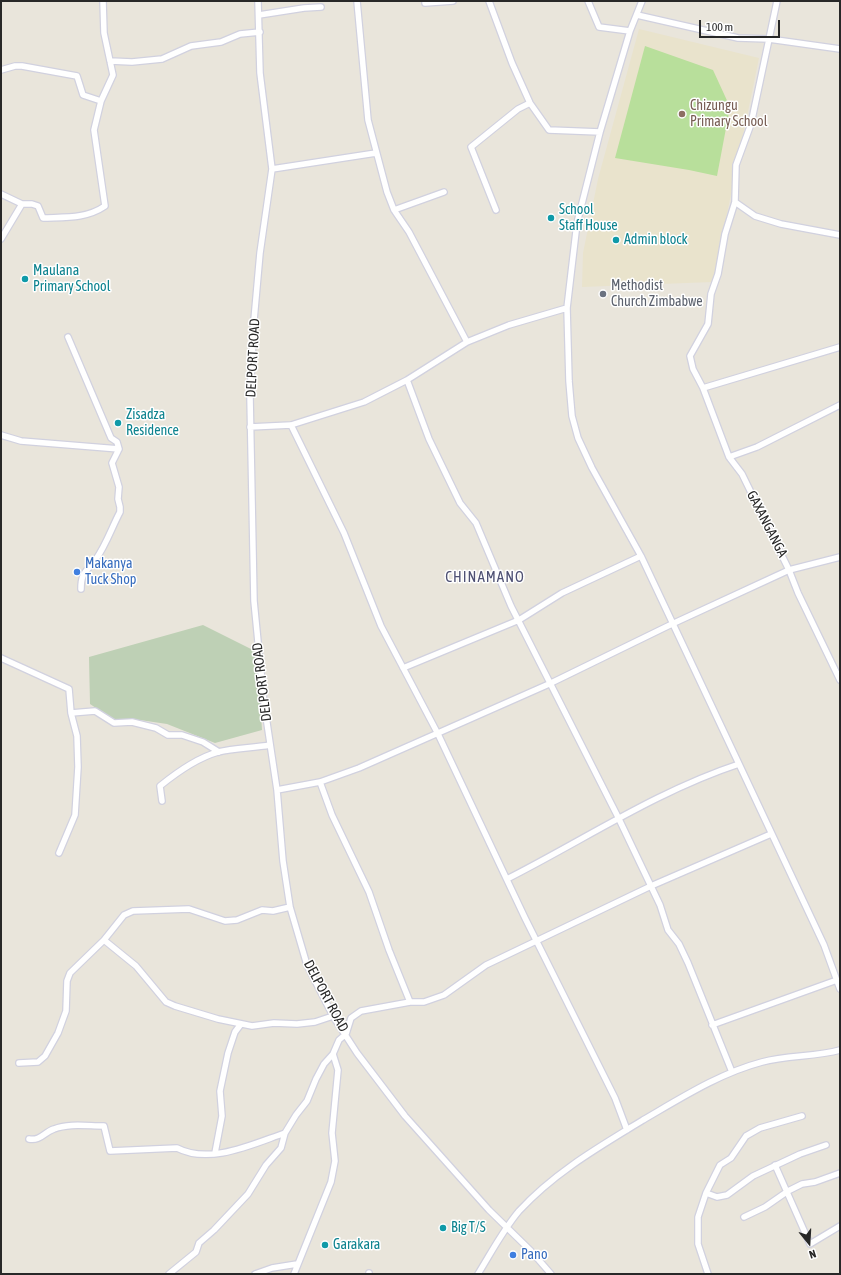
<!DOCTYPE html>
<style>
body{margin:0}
#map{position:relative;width:841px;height:1275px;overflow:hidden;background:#e9e5db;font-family:"Asap Condensed",sans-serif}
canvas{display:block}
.frame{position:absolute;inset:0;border:2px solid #282828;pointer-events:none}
.north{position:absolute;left:789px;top:1223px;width:40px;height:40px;-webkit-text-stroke:3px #fff;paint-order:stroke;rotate:162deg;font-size:11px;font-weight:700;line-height:16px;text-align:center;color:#282828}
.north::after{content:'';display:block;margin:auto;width:14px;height:18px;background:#282828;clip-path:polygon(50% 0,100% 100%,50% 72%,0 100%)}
.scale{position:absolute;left:699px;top:20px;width:81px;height:18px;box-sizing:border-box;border:2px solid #282828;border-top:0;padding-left:5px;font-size:12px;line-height:14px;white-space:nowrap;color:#282828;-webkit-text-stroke:3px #fff;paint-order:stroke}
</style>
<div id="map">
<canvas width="841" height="1275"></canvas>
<div class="frame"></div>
<div class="north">N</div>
<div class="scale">100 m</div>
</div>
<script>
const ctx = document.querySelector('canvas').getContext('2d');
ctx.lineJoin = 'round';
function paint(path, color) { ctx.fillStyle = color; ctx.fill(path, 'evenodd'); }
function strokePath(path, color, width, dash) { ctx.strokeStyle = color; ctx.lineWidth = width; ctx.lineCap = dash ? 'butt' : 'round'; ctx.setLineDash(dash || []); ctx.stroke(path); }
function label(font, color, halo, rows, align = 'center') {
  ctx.font = font + ' "Asap Condensed",sans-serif'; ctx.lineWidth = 3; ctx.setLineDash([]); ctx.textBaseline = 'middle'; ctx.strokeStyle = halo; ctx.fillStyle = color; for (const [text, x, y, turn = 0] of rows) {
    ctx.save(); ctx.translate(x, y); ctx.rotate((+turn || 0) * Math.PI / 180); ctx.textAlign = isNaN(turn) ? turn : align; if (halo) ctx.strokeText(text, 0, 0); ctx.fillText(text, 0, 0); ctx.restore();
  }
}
paint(new Path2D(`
 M639,29L759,58L713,282L582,287L583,253L598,179Z`), '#e9e3cc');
paint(new Path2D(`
 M203,625L257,652L262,730L215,743L167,724L140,720H114L90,704L89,657Z`), '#bed0b5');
paint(new Path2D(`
 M645,46L713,70L730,107L717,176L689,170L615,158Z`), '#b8df9b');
const minor = new Path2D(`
 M258,1L260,73L272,169L260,253L254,320L250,396L254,601L264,703L277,790L283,861L290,907L307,965L333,1016L357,1053L405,1116L489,1210L531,1251L551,1274
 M357,1L368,120L387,192L394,210L409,232L467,342
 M489,1L512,63L530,103L549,130L600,132
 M588,1L599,27L630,31
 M642,1L630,31L600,132L577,223L567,308L569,381L572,416L578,438L592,468L641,556L739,764L824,945L840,989
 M777,1L769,39L840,49
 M425,3L453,1
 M259,15L304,8L321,7
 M637,15L738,38L769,39L751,124L736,165L735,202L755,216L781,224L840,235
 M110,61L132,62L162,59L191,46L221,42L240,34L260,32
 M1,70L15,66H22L77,76L83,95L101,101
 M272,169L376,153
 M1,194L22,204H32L38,206L43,218C65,217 86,219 105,206L94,130L101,101L113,75L104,33L103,1
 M735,202L725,234L718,274L711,294L708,324L690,356L693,369L703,388L729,457L742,474L789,570L798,593L840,680
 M394,210L444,192
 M496,210L471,147L518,109L530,103
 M1,239L22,204
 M68,337L111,438L117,442L119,449L112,463L119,487L118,499L120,507V512C112,527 106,545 96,559C87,572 81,571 81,589
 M407,380L429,439L460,503L476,523L511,606L618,817L660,905L668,930L679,944L688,963L732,1072
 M703,388L840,347
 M291,425L344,533L381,626L438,734L525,918L615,1098L627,1130
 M250,427L291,425L364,402L407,380L467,342L509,325L567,308
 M1,435L21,441L119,449
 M729,457L757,447L840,405
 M1,658L69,689L71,713L77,736L78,767L75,815L59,853
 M403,668L519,620L562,593L641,556
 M71,713L95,711L114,723L132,722L156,728L168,735H182L203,742L219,752
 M320,782L332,815L369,892L389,950L410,1002
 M277,790L320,782L359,768L549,684L672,624L789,570L840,557
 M162,801L160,786C176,773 197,758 218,752C235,748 253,748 270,745
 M507,879C584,840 657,791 739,764
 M104,940L136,966L166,1002L175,1006L218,1019L252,1026L274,1023L297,1024L315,1022L333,1016
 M712,1025L837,980
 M19,1063L38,1062L45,1056L58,1033L66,1011L67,981L70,973L104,940L124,915L133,911L189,909L225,921L237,920L262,910L273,911L290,907
 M29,1139C41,1141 44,1132 54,1129C69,1123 87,1126 104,1126L110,1151L177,1148C210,1165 253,1144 285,1133
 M215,1153L222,1116L220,1091L228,1053L235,1032L241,1024
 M775,1165L810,1244L840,1226
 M706,1193L717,1197L727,1195L753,1176L800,1154L826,1145
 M744,1217L765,1207L788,1191L802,1184L815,1182L840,1173
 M369,1273V1274
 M169,1274L196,1252L199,1243L214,1230L248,1194L266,1165L281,1148L285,1133L296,1115L307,1101L316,1079L324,1064L333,1054L339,1040L346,1034L351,1018L361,1011L410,1002H424L444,995L486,965L651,886L771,834
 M255,1274L272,1268L297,1264
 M294,1274L331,1182L335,1161L332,1133L338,1070L333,1054
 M478,1274C491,1253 503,1230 519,1211C555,1172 599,1147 643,1120C681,1098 720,1073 762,1062C788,1055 815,1057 840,1050
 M708,1274L698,1244V1217L706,1193L720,1165L731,1158L746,1136L760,1128L802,1116`);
strokePath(minor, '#d1d1df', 8);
strokePath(minor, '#fff', 5.5);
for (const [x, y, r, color] of [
 [682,114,4,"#8d6e63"],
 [551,218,4,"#0f9aa8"],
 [616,240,4,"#0f9aa8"],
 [25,279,4,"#0f9aa8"],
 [603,294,4,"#6b7280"],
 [118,423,4,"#0f9aa8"],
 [77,572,4,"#3f7fe0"],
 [443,1228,4,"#0f9aa8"],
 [325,1245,4,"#0f9aa8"],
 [513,1255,4,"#3f7fe0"]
]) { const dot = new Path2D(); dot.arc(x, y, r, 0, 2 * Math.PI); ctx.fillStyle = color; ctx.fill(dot); strokePath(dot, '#fff', 1.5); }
label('14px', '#785e54', '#fff', [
 ["Chizungu",690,106],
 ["Primary School",690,122]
], 'left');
label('14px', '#0d838f', '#fff', [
 ["School",559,210],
 ["Staff House",559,226],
 ["Admin block",624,240],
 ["Maulana",33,271],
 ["Primary School",33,287],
 ["Zisadza",126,415],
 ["Residence",126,431],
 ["Big T/S",451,1228],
 ["Garakara",333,1245]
], 'left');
label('14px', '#5b616d', '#fff', [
 ["Methodist",611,286],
 ["Church Zimbabwe",611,302]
], 'left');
label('14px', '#282828', '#fff', [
 ["DELPORT ROAD",253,358,-87],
 ["GAXANGANGA",767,524,63],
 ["DELPORT ROAD",262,682,-97],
 ["DELPORT ROAD",326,996,62]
]);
label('14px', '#366cbe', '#fff', [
 ["Makanya",85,564],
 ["Tuck Shop",85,580],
 ["Pano",521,1255]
], 'left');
ctx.letterSpacing = '1px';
label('15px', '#4e5073', '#fff', [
 ["CHINAMANO",485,577]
]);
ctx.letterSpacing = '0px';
</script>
